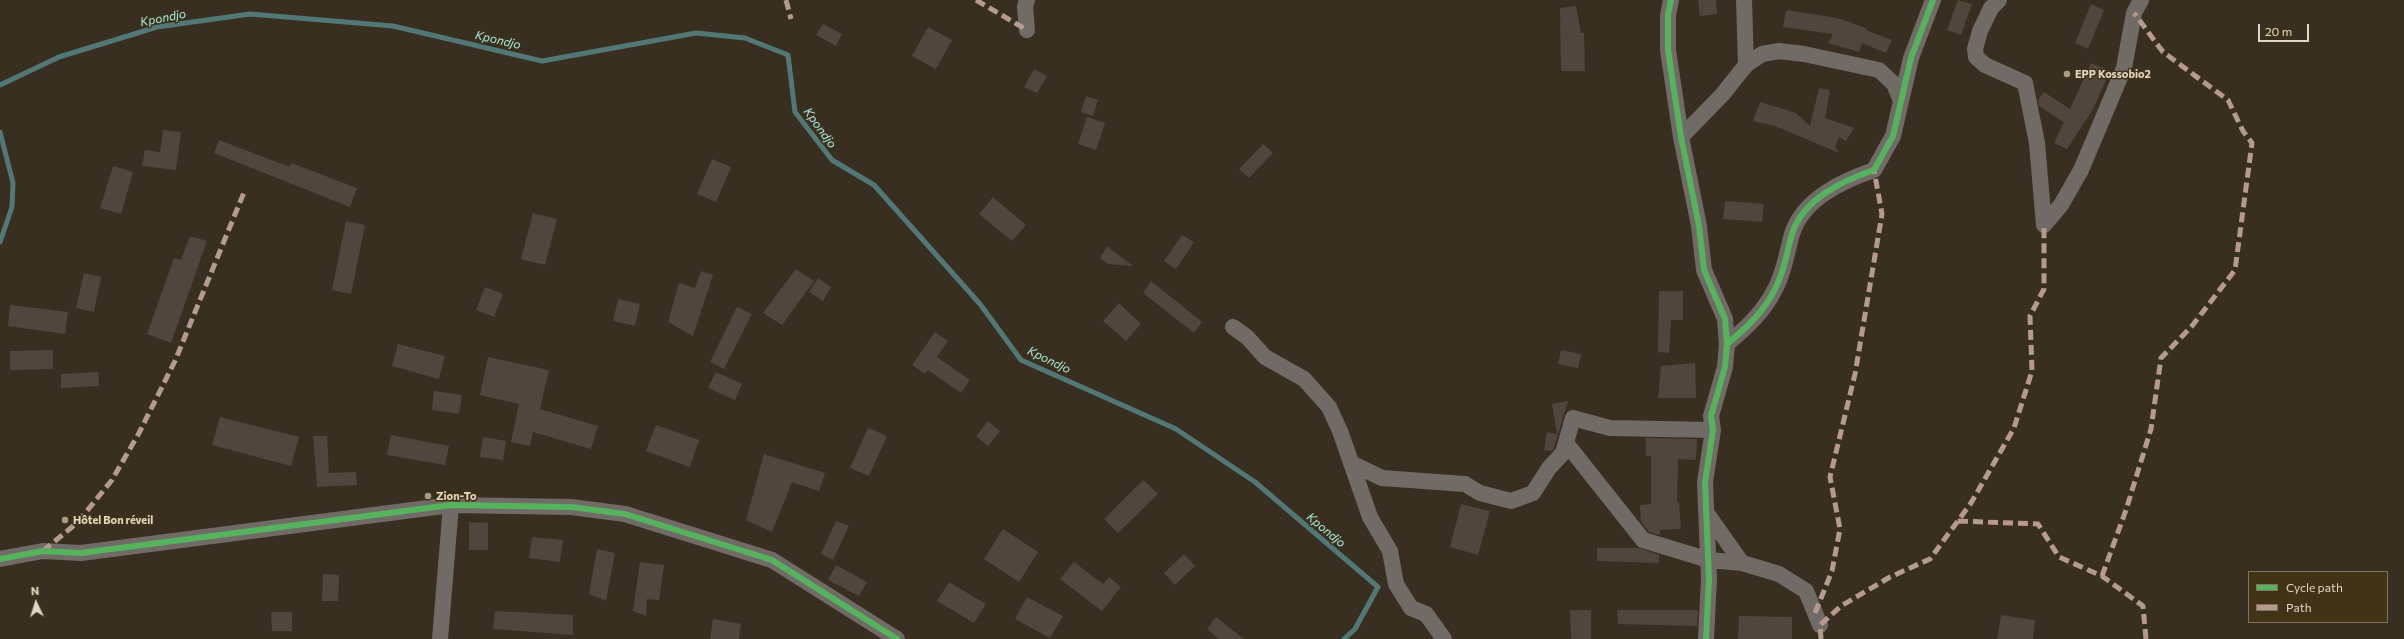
<!DOCTYPE html>
<meta charset="utf-8">
<style>
body{margin:0}
#map{position:relative;width:2404px;height:639px;overflow:hidden;background:#382f20;font-family:Commissioner,sans-serif}
canvas{display:block}
.legend{position:absolute;left:2248px;top:571px;width:140px;height:52px;box-sizing:border-box;background:#423216;border:1px solid #81745c;margin:0;padding:5px 7px;list-style:none;font-size:12px;color:#e0d6c6}
.legend li{display:flex;align-items:center;gap:8px;height:20px}
.legend b{width:20px;border:1px solid #81745c}
.north{position:absolute;left:16px;top:583px;width:40px;height:40px;-webkit-text-stroke:3px #423216;paint-order:stroke;rotate:356deg;font-size:11px;font-weight:700;line-height:16px;text-align:center;color:#e0d6c6}
.north::after{content:'';display:block;margin:auto;width:14px;height:18px;background:#e0d6c6;clip-path:polygon(50% 0,100% 100%,50% 72%,0 100%)}
.scale{position:absolute;left:2258px;top:24px;width:51px;height:18px;box-sizing:border-box;border:2px solid #e0d6c6;border-top:0;padding-left:5px;font-size:12px;line-height:14px;white-space:nowrap;color:#e0d6c6;-webkit-text-stroke:3px #423216;paint-order:stroke}
</style>
<div id="map">
<canvas width="2404" height="639"></canvas>
<ul class="legend">
<li><b style="height:5px;background:#56b35d"></b>Cycle path</li>
<li><b style="height:5px;background:#b69a8f"></b>Path</li>
</ul>
<div class="north">N</div>
<div class="scale">20 m</div>
</div>
<script>
const ctx = document.querySelector('canvas').getContext('2d');
ctx.lineJoin = 'round';
function strokePath(path, color, width, dash) { ctx.strokeStyle = color; ctx.lineWidth = width; ctx.lineCap = dash ? 'butt' : 'round'; ctx.setLineDash(dash || []); ctx.stroke(path); }
function paint(path, color) { ctx.fillStyle = color; ctx.fill(path, 'evenodd'); }
function label(font, color, halo, rows, align = 'center') {
  ctx.font = font + ' Commissioner,sans-serif'; ctx.lineWidth = 3; ctx.setLineDash([]); ctx.textBaseline = 'middle'; ctx.strokeStyle = halo; ctx.fillStyle = color; for (const [text, x, y, turn = 0] of rows) {
    ctx.save(); ctx.translate(x, y); ctx.rotate((+turn || 0) * Math.PI / 180); ctx.textAlign = isNaN(turn) ? turn : align; if (halo) ctx.strokeText(text, 0, 0); ctx.fillText(text, 0, 0); ctx.restore();
  }
}
strokePath(new Path2D(`
 M0,85L59,57L157,27L250,14L393,26L542,61L696,33L745,38L788,55L795,112L832,160L874,185L980,304L1021,360L1176,429L1255,482L1378,587L1355,629L1344,639
 M0,132L13,183L12,207L0,242`), '#527777', 5);
paint(new Path2D(`
 M1698,0H1716L1717,14L1700,16Z
 M1958,0L1972,4L1961,35L1947,30Z
 M2091,4L2104,10L2088,49L2075,43Z
 M1576,6L1581,33H1584L1585,71H1561L1560,8Z
 M1786,10L1837,18L1866,28V30L1892,40L1886,53L1862,43L1859,52L1828,43L1833,34L1783,27Z
 M823,24L842,34L836,46L816,35Z
 M928,27L952,40L936,69L912,56Z
 M2091,63L2110,71L2093,109L2067,149L2054,143L2064,122L2039,106L2038,100L2044,92L2070,109Z
 M1034,69L1047,76L1037,93L1024,87Z
 M1819,88L1830,90L1825,118L1854,128L1846,141L1839,137L1835,147L1839,153L1775,126L1753,121L1760,102L1796,113L1810,126Z
 M1086,96L1098,100L1093,116L1081,112Z
 M1087,117L1105,123L1096,150L1078,144Z
 M163,130L181,132L176,170L142,166L145,150L160,152Z
 M219,140L290,167L291,163L357,188L350,207L214,153Z
 M1263,144L1273,153L1249,178L1239,169Z
 M712,159L731,167L716,202L697,194Z
 M113,166L133,172L121,214L100,208Z
 M993,197L1026,225L1012,241L979,214Z
 M1725,201L1764,204L1762,222L1723,219Z
 M533,213L557,219L545,265L521,259Z
 M346,221L365,225L351,294L332,290Z
 M1182,235L1194,242L1176,269L1164,261Z
 M190,236L207,241L171,343L147,334L174,258L181,260Z
 M1107,246L1133,266L1108,264L1100,258Z
 M796,269L814,281L782,325L763,313Z
 M701,271L713,275L693,336L668,322L679,283L695,288Z
 M84,273L101,277L94,312L76,308Z
 M818,278L831,287L823,301L809,292Z
 M1151,281L1202,322L1194,333L1143,293Z
 M485,287L503,294L494,317L476,310Z
 M1659,291H1683V320H1671L1669,353L1658,352Z
 M618,299L640,304L635,326L613,321Z
 M1119,303L1141,324L1126,341L1103,321Z
 M10,305L68,312L65,334L8,326Z
 M737,307L752,314L724,369L710,362Z
 M935,332L948,341L937,357L970,380L961,393L928,370L925,374L912,365Z
 M398,344L445,356L439,379L392,366Z
 M53,350V369L10,370V351Z
 M1561,350L1581,354L1578,368L1558,364Z
 M488,357L549,370L540,409L598,426L591,449L533,432L530,446L511,442L519,404L480,395Z
 M1695,363L1696,398H1658L1661,366Z
 M98,372L99,386L61,388V374Z
 M716,372L742,384L735,400L708,388Z
 M434,391L462,395L459,414L432,410Z
 M1568,401L1554,448L1552,451L1544,450L1547,432L1557,434L1552,404Z
 M220,417L299,437L291,466L212,445Z
 M988,421L1000,431L988,446L976,436Z
 M656,425L699,440L690,467L646,451Z
 M868,428L887,436L869,476L850,468Z
 M391,435L449,446L445,465L387,455Z
 M313,436H327L329,473L356,472L357,485L317,487Z
 M483,437L506,441L503,460L480,457Z
 M1646,438L1697,439L1696,460L1678,459L1677,502H1679L1681,529L1660,530V535L1649,532L1641,522L1640,505L1651,504V456H1646Z
 M764,454L825,473L819,491L792,482L772,532L746,520Z
 M1143,480L1158,494L1118,533L1104,519Z
 M1461,504L1490,511L1478,555L1450,547Z
 M836,521L849,526L833,560L821,554Z
 M469,522L488,523V550H469Z
 M1003,529L1038,552L1019,582L984,559Z
 M532,537L563,540L560,562L529,558Z
 M1597,548H1639L1659,555V563L1597,561Z
 M597,549L615,553L606,601L589,594Z
 M1184,554L1195,566L1175,585L1164,573Z
 M640,562L664,565L659,600L647,599L646,616L633,611Z
 M1074,562L1103,584L1109,577L1121,587L1102,611L1060,579Z
 M836,565L867,582L859,596L828,580Z
 M323,574L339,575L338,601H322Z
 M949,582L986,604L974,623L937,601Z
 M1027,597L1063,616L1050,638L1015,619Z
 M1570,610H1591V639H1571Z
 M1617,610H1698L1697,626L1618,624Z
 M495,611L573,615V635L493,629Z
 M271,612H292V631H272Z
 M2001,615L2035,620L2033,639H1997Z
 M1739,616L1792,617V639H1738Z
 M1216,617L1244,639H1219L1207,629Z
 M713,619L741,624L739,639H710Z`), '#51463e');
strokePath(new Path2D(`
 M1027,0L1025,7L1027,30
 M1671,0L1668,15V50L1681,137L1699,226L1704,270L1725,319L1727,344L1725,367L1711,416L1713,430L1705,482L1709,579L1706,639
 M1744,0L1746,65
 M1999,0L1991,8L1980,31L1975,49L1976,57L1985,65L2025,83L2037,143L2044,225
 M1681,137L1722,95L1746,65L1762,54L1779,51L1804,54L1879,70L1894,84L1901,101
 M2044,225L2061,205L2081,170L2124,68L2134,13L2141,0
 M1233,327L1247,337L1265,357L1304,379L1329,407L1340,431L1370,517L1390,551L1396,584L1411,608L1426,614L1444,639
 M1727,344C1746,328 1764,312 1775,289C1784,273 1787,252 1792,234C1803,199 1842,181 1874,170L1893,136L1911,58L1933,0
 M1566,443L1643,540L1709,560L1742,563
 M1351,463L1382,478L1465,484L1480,493L1511,501L1533,493L1549,468L1563,453L1573,418L1610,428L1713,430
 M1706,512L1742,563L1779,574L1806,591L1820,625
 M0,559L43,551L81,553L451,505L571,507L625,514L772,560L897,639
 M440,639L451,505`), '#716b67', 16);
strokePath(new Path2D(`
 M786,0L791,19
 M976,0L1027,30
 M1958,521L2038,524L2059,557L2102,576L2143,606L2146,639
 M43,551L78,522L112,480L139,433L175,361L245,190
 M2102,576L2126,510L2151,429L2161,358L2192,326L2235,270L2252,143L2243,131L2228,100L2163,52L2134,13
 M1815,613L1832,571L1840,529L1830,477L1855,374L1882,214L1874,170
 M1821,639L1820,625L1841,606L1890,577L1930,559L1971,503L2014,428L2032,371L2030,316L2044,289V225`), '#b69a8f', 5, [10, 5]);
strokePath(new Path2D(`
 M1671,0L1668,15V50L1681,137L1699,226L1704,270L1725,319L1727,344L1725,367L1711,416L1713,430L1705,482L1709,579L1706,639
 M1727,344C1746,328 1764,312 1775,289C1784,273 1787,252 1792,234C1803,199 1842,181 1874,170L1893,136L1911,58L1933,0
 M0,559L43,551L81,553L451,505L571,507L625,514L772,560L897,639`), '#56b35d', 6);
for (const [x, y, r, color] of [
 [2067,74,4,"#a59c8c"],
 [428,496,4,"#a59c8c"],
 [65,520,4,"#a59c8c"]
]) { const dot = new Path2D(); dot.arc(x, y, r, 0, 2 * Math.PI); ctx.fillStyle = color; ctx.fill(dot); strokePath(dot, '#423216', 1.5); }
label('bold 11px', '#e0d6c6', '#423216', [
 ["EPP Kossobio2",2075,74],
 ["Zion-To",436,496],
 ["Hôtel Bon réveil",73,520]
], 'left');
label('italic 12px', '#9debee', '#423216', [
 ["Kpondjo",163,18,-11],
 ["Kpondjo",498,40,13],
 ["Kpondjo",820,128,54],
 ["Kpondjo",1049,360,26],
 ["Kpondjo",1326,530,40]
]);
</script>
